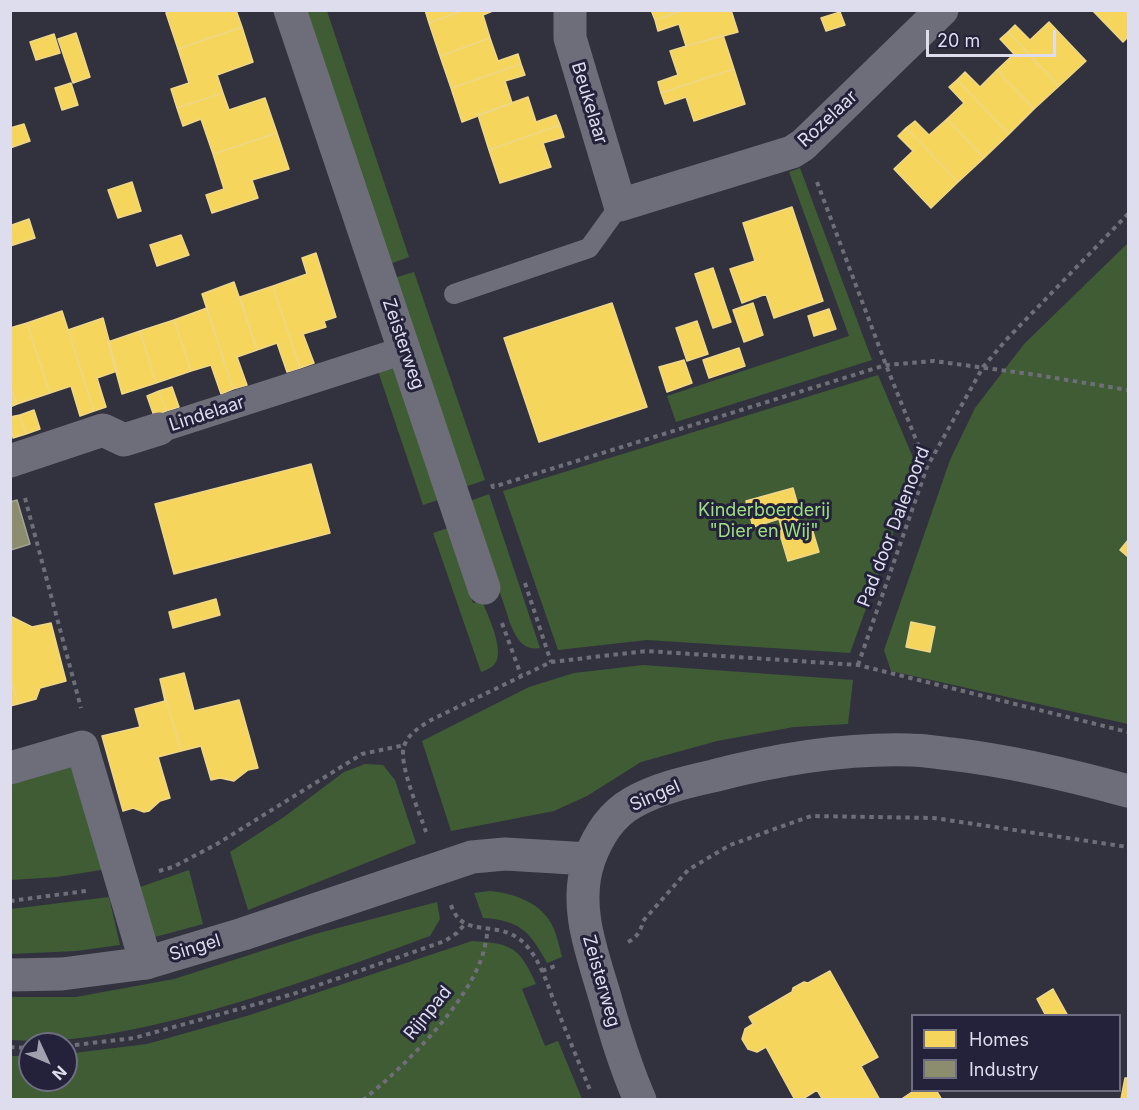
<!DOCTYPE html>
<style>
body{margin:0}
#map{position:relative;width:1139px;height:1110px;overflow:hidden;background:#32323f;font-family:Inter,sans-serif}
canvas{display:block}
.frame{position:absolute;inset:0;border:12px solid #dddded;pointer-events:none}
.legend{position:absolute;left:911px;top:1014px;width:210px;height:78px;box-sizing:border-box;background:#24223a;border:2px solid #6e6d82;margin:0;padding:8px 10px;list-style:none;font-size:18px;color:#dddded}
.legend li{display:flex;align-items:center;gap:12px;height:30px}
.legend b{width:30px;border:2px solid #6e6d82}
.north{position:absolute;left:18px;top:1032px;width:60px;height:60px;box-sizing:border-box;background:#24223a;border:2px solid #6e6d82;border-radius:50%;rotate:134deg;font-size:16px;font-weight:700;line-height:24px;text-align:center;color:#dddded}
.north::after{content:'';display:block;margin:auto;width:21px;height:27px;background:#a1a1b0;clip-path:polygon(50% 0,100% 100%,50% 72%,0 100%)}
.scale{position:absolute;left:926px;top:30px;width:130px;height:27px;box-sizing:border-box;border:3px solid #dddded;border-top:0;padding-left:8px;font-size:18px;line-height:21px;white-space:nowrap;color:#dddded;-webkit-text-stroke:4px #24223a;paint-order:stroke}
</style>
<div id="map">
<canvas width="1139" height="1110"></canvas>
<div class="frame"></div>
<ul class="legend">
<li><b style="height:16px;background:#f6d55c"></b>Homes</li>
<li><b style="height:16px;background:#8c8c6e"></b>Industry</li>
</ul>
<div class="north">N</div>
<div class="scale">20 m</div>
</div>
<script>
const ctx = document.querySelector('canvas').getContext('2d');
ctx.lineJoin = 'round';
function paint(path, color) { ctx.fillStyle = color; ctx.fill(path, 'evenodd'); }
function strokePath(path, color, width, dash) { ctx.strokeStyle = color; ctx.lineWidth = width; ctx.lineCap = dash ? 'butt' : 'round'; ctx.setLineDash(dash || []); ctx.stroke(path); }
function label(font, color, halo, rows, align = 'center') {
  ctx.font = font + ' Inter,sans-serif'; ctx.lineWidth = 6; ctx.setLineDash([]); ctx.textBaseline = 'middle'; ctx.strokeStyle = halo; ctx.fillStyle = color; for (const [text, x, y, turn = 0] of rows) {
    ctx.save(); ctx.translate(x, y); ctx.rotate((+turn || 0) * Math.PI / 180); ctx.textAlign = isNaN(turn) ? turn : align; if (halo) ctx.strokeText(text, 0, 0); ctx.fillText(text, 0, 0); ctx.restore();
  }
}
paint(new Path2D(`
 M305,11H327L409,257L390,264Z
 M800,168L872,360L676,422L667,396L849,336L789,172Z
 M1128,243V540L1120,550L1128,557V724L891,671L884,650L950,460L975,408L1024,344Z
 M414,272L485,480L465,487L394,278Z
 M393,363L438,500L423,505L377,368Z
 M878,375L917,467L850,653L647,640L558,650L503,491Z
 M489,494L540,648C523,651 516,638 510,623L470,501Z
 M448,528L473,603L482,601C488,616 506,652 494,665C491,668 484,671 481,672L433,533Z
 M643,665L853,680L848,724L794,727L717,741L641,762L587,796L554,811L451,831L422,741L529,687L574,673Z
 M73,764L107,869L57,877L11,880V781Z
 M365,764L383,765L395,780L416,843L248,910L230,852L284,817L344,772Z
 M189,870L203,924L155,937L140,887Z
 M490,891C511,893 537,901 549,920C556,930 559,945 562,957L547,963C530,931 519,920 483,918L474,893Z
 M109,897L120,945L76,951L11,954V909Z
 M437,902L440,919L430,936C348,966 267,996 182,1018C127,1032 68,1044 11,1040V997H76L174,979L315,934Z
 M472,941C512,943 520,948 536,984L522,989L545,1046L558,1041L582,1099H11V1056H30V1080H66V1054L147,1044L250,1015Z`), '#3f5c35');
const homes = new Path2D(`
 M173,10H236L242,27L178,49L166,13Z
 M425,10H465L429,23Z
 M465,10H495L483,15L490,38L440,56L429,23Z
 M651,10H685L655,20Z
 M685,10H731L738,32L686,46L679,24L658,31L655,20Z
 M1092,10H1128V37L1123,42Z
 M840,12L845,25L826,31L821,18Z
 M1049,22L1086,61L1059,86L1008,32L1015,25L1030,40Z
 M242,27L253,62L217,75L223,93L177,108L171,89L189,83L178,49Z
 M1008,32L1059,86L1034,109L997,70L1014,54L1000,39Z
 M76,33L90,77L73,83L58,39Z
 M54,34L60,53L36,60L30,42Z
 M723,35L734,69L661,93L658,82L678,75L670,51Z
 M490,38L498,61L518,54L521,64L451,88L440,56Z
 M521,64L525,75L505,81L512,103L462,122L451,88Z
 M734,69L745,104L694,121L686,97L665,104L661,93Z
 M997,70L1034,109L1009,134L957,80L965,72L980,87Z
 M957,80L1009,134L984,158L947,119L964,103L949,87Z
 M71,83L78,105L62,110L55,88Z
 M223,93L229,110L265,98L277,133L213,154L201,119L183,126L177,108Z
 M528,97L536,122L556,115L560,125L489,150L478,115Z
 M947,119L984,158L958,182L906,128L915,121L929,135Z
 M24,124L30,141L10,148V128Z
 M560,125L564,137L543,143L551,167L500,183L489,150Z
 M906,128L958,182L931,208L894,169L913,151L898,136Z
 M277,133L289,169L252,180L258,198L212,213L206,195L224,189L213,154Z
 M132,182L141,211L118,218L108,190Z
 M792,207L823,301L774,318L766,294L742,303L730,269L755,261L743,223Z
 M29,219L35,238L10,246V222L12,225Z
 M181,235L189,255L157,266L150,245Z
 M316,253L336,317L324,321L326,327L303,334L314,363L300,368L273,286L307,274L302,258Z
 M713,268L731,322L713,328L695,274Z
 M234,282L257,350L237,357L247,385L233,389L202,294Z
 M273,286L300,368L287,372L277,343L257,350L240,297Z
 M612,303L647,407L539,442L504,338Z
 M753,303L763,335L744,342L733,310Z
 M207,308L233,389L221,394L211,365L191,371L174,320Z
 M829,309L836,329L814,336L808,316Z
 M62,311L94,411L80,416L71,386L50,393L27,323Z
 M103,318L117,371L97,378L106,407L94,411L68,330Z
 M174,320L191,371L156,383L140,331Z
 M697,321L708,354L687,361L676,328Z
 M27,323L50,393L17,404L10,386V328Z
 M140,331L156,383L122,394L108,342Z
 M739,348L745,366L709,378L703,360Z
 M684,360L692,383L667,392L659,367Z
 M10,386L17,404L10,407Z
 M172,387L179,407L166,411L159,391Z
 M159,391L166,411L154,416L147,396Z
 M34,410L40,429L26,434L20,415Z
 M20,415L26,434L13,438L10,417Z
 M311,464L330,533L174,574L155,504Z
 M793,488L800,513L796,514L799,525L810,522L819,552L788,561L779,531L782,530L779,519L753,527L746,501Z
 M1128,540V557L1120,550Z
 M216,599L220,615L173,628L169,612Z
 M10,616L32,627L51,623L66,681L40,688L36,699L18,704L10,676Z
 M911,622L935,627L930,652L906,647Z
 M184,673L194,711L239,700L258,768L248,770L234,781L220,778L211,780L201,746L181,751L160,679Z
 M10,676L18,704L10,706Z
 M160,679L181,751L158,757L170,798L160,801L149,811L144,812L133,808L123,811L102,736L140,727L135,709L165,701Z
 M830,971L878,1057L861,1066L880,1100H823L817,1090L801,1100H795L766,1047L757,1052L748,1049L742,1039L745,1029L753,1024L749,1017L792,992L793,988L804,982L808,983Z
 M1053,989L1068,1016H1046L1037,999Z
 M1125,1078H1128V1100L1121,1099Z
 M915,1090H936L942,1100H900Z`);
paint(homes, '#f6d55c');
strokePath(homes, '#eed788', 1.5);
const industry = new Path2D(`
 M17,500L30,544L11,550L10,502Z`);
paint(industry, '#8c8c6e');
strokePath(industry, '#a4a494', 1.5);
strokePath(new Path2D(`
 M817,182L886,365L927,467
 M492,484L493,487L886,365L934,361L1037,375L1128,390
 M25,498L81,708
 M525,583L551,662
 M502,623L521,675
 M858,665L927,467L983,367L1007,339L1128,214
 M426,832C420,814 398,763 404,746C409,733 420,727 431,720L551,662L646,651L858,665L1128,732
 M159,871L173,867L217,844L362,754L405,745
 M10,901L86,891
 M451,905C463,941 497,917 524,943C541,960 548,987 557,1009C568,1036 579,1063 590,1090
 M628,942C637,937 641,931 643,921L688,870L730,845L811,816L934,818L1128,847
 M542,971L555,966
 M66,1046L134,1038L293,994L445,941L457,933L465,924
 M10,1047L30,1048
 M363,1100C404,1067 471,1001 484,950C486,943 487,935 488,927`), '#6e6e78', 4, [4.5, 4.5]);
strokePath(new Path2D(`
 M454,294L589,248L620,205`), '#6e6e7a', 20);
strokePath(new Path2D(`
 M159,429L405,350`), '#6e6e7a', 28);
strokePath(new Path2D(`
 M290,10L484,588
 M570,10V38L620,205L792,152L803,145L942,10
 M10,461L103,430L124,440L159,429
 M10,768L82,747L146,963`), '#6e6e7a', 33);
strokePath(new Path2D(`
 M10,975L62,974L146,963L243,934L472,857L505,854L589,859
 M640,1100C625,1066 615,1032 605,997C592,952 573,906 589,860C597,838 611,815 632,803C656,789 686,782 713,776C778,759 844,748 911,750C924,750 938,753 951,754C1011,761 1070,775 1128,791`), '#6e6e7a', 33);
label('18px', '#dddded', '#24223a', [
 ["Beukelaar",589,103,73],
 ["Rozelaar",828,119,-43],
 ["Zeisterweg",403,344,71],
 ["Lindelaar",207,414,-18],
 ["Pad door Dalenoord",894,527,-69],
 ["Singel",655,796,-23],
 ["Singel",195,948,-17],
 ["Zeisterweg",601,981,74],
 ["Rijnpad",428,1013,-51]
]);
label('18px', '#9ce081', '#24223a', [
 ["Kinderboerderij",764,511],
 ["\"Dier en Wij\"",764,532]
]);
</script>
